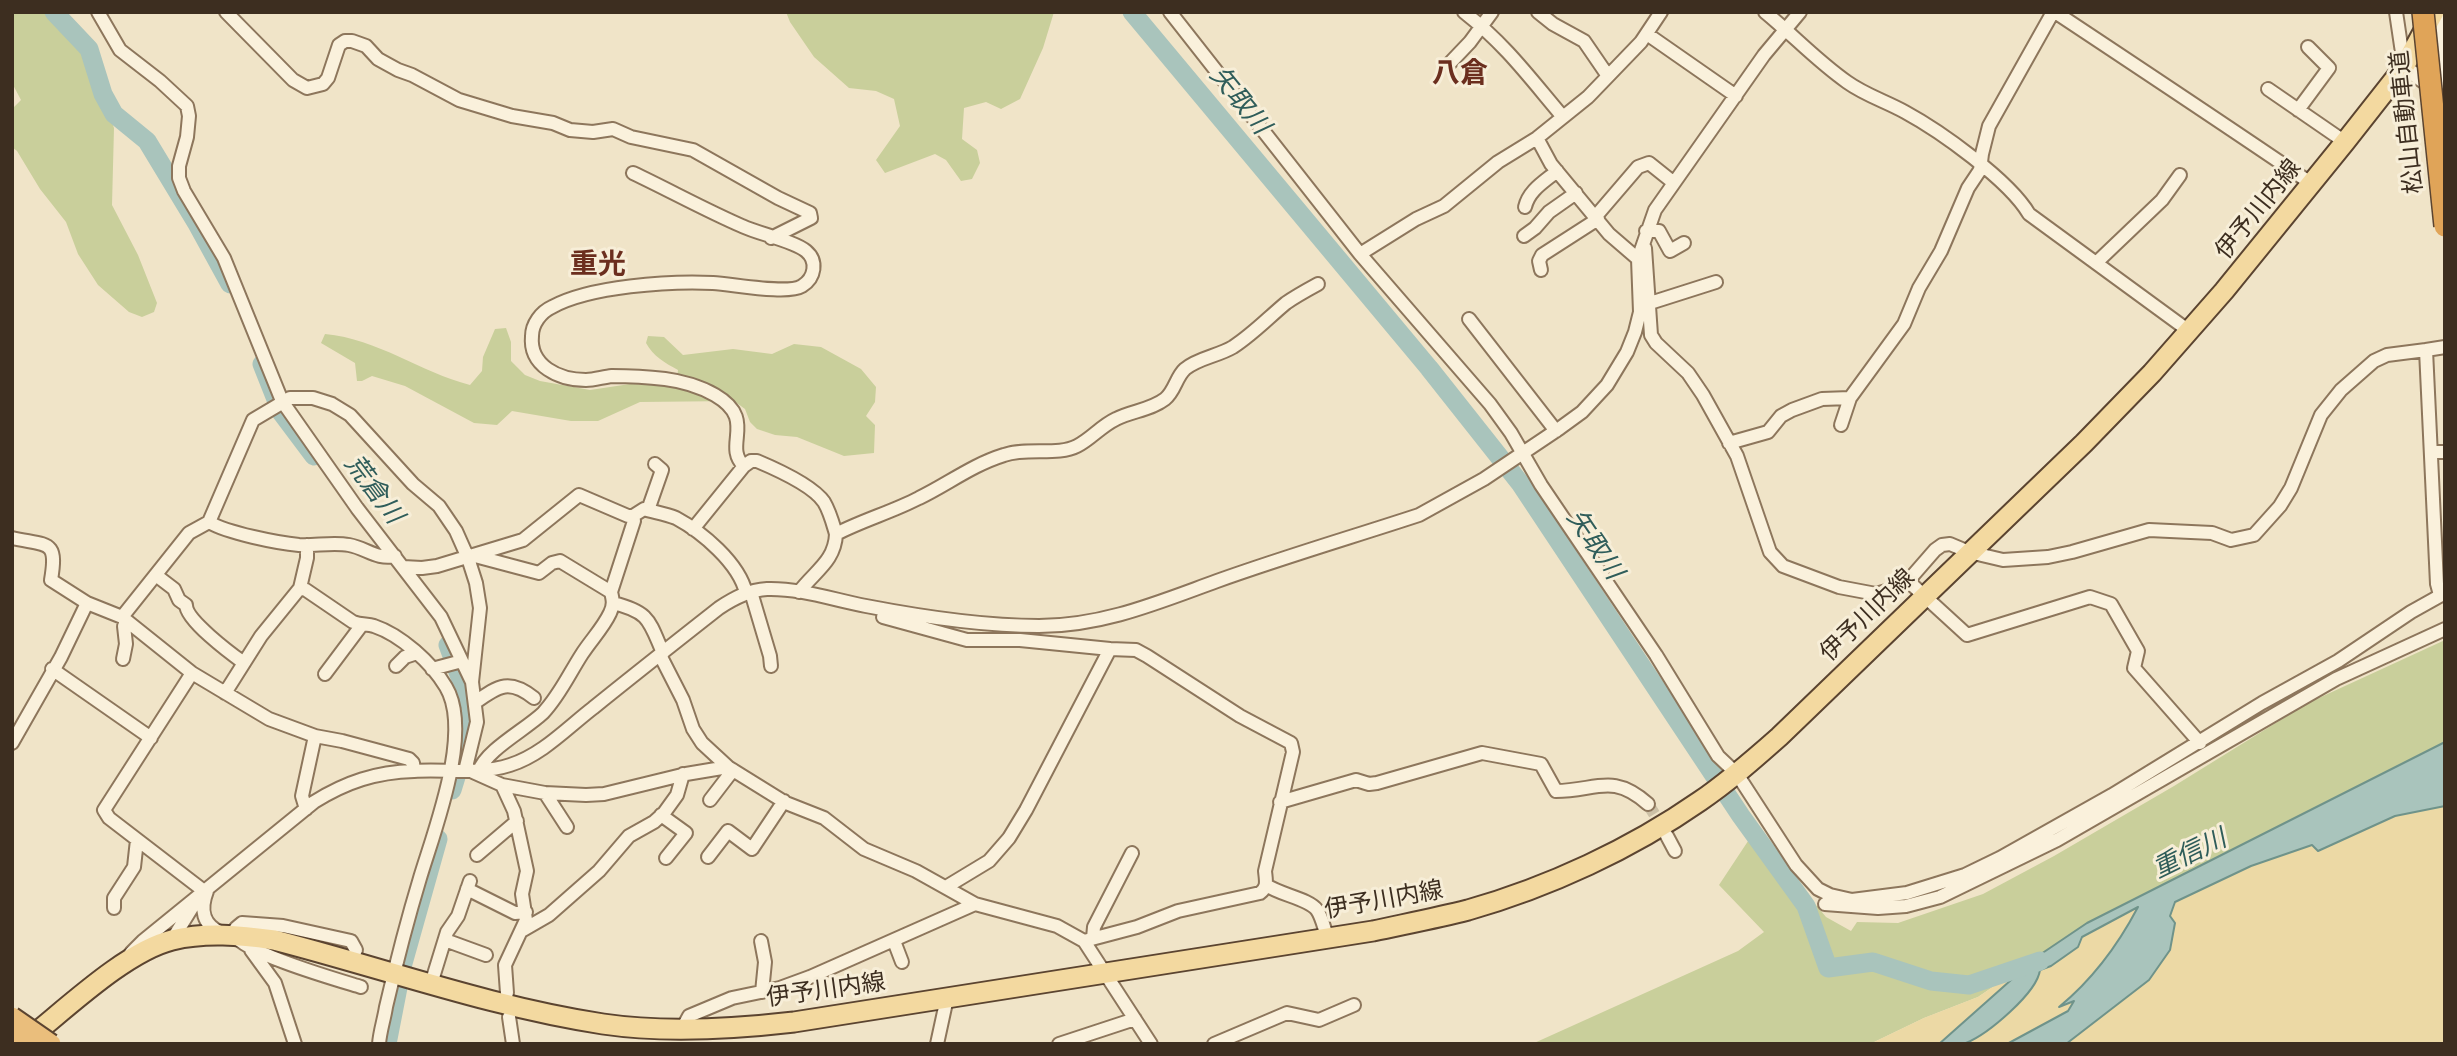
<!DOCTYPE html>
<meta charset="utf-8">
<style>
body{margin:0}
#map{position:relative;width:2457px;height:1056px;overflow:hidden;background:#f0e4c8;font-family:"Times New Roman",serif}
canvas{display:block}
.frame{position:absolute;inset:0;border:14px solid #3d2e20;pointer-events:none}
</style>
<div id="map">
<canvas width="2457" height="1056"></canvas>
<div class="frame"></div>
</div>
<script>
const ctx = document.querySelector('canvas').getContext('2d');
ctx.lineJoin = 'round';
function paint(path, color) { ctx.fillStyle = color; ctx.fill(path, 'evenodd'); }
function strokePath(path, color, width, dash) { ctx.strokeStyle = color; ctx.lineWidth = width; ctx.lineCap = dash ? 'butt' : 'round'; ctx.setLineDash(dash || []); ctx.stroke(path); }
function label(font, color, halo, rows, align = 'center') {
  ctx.font = font + ' "Times New Roman","Noto Sans JP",serif'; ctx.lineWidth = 6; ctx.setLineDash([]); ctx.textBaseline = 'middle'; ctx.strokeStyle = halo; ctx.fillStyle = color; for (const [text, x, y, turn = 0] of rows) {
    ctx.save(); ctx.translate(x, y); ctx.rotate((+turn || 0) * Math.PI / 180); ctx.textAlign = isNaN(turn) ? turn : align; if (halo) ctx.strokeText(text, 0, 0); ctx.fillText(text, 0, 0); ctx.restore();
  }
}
paint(new Path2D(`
 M12,12H54L75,37L98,84L114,128L112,205L138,255L157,303L154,312L142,317L129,312L98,285L78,254L66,222L40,189L17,151L12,147V109L21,100L12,83Z
 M786,12H1054L1043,48L1020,99L1001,109L986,102L964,108L962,139L977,150L980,163L972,179L961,181L946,160L935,154L885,173L876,160L900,126L894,99L876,91L849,88L814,57L790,22Z
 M506,328L511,342V361L525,375L540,381L590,390L630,384L676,386L678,370C665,363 653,356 646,343L648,336L664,337L683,355L733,349L772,354L794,344L821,347L861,369L876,387L875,402L866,416L875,425L874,453L844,456L797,437L775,435L757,429L750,422L745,409L734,401L640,402L598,421H571L512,411L497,425L474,423L405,386L372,376L362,381H357L355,363L321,343L325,334C378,339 420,372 470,385L482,371L483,357L495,329Z
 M2445,640V743L2087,923L1978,997L1924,1018L1870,1044H1532L1738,951L1764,932L1719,885L1758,826L1790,874L1826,917L1851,931L1857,922L1898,923L1983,894L2054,856L2174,786L2308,703Z`), '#c9cf9b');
paint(new Path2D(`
 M2445,743V1044H1870L1924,1018L1978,997L2087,923Z`), '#ecd9a5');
const water = new Path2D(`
 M2445,742V806L2395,816L2318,851L2312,845L2251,866L2175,902L2170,916L2175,923L2170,950L2149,980L2066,1044H2007L2068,1011L2074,1001L2059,1007C2092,980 2118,945 2138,907L2082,937L2078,947L2051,966L2040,970C2037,993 1988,1034 1966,1043C1959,1046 1947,1044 1939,1044L2038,956L2087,923Z`);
paint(water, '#a9c4bc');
strokePath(water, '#6f938a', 2);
strokePath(new Path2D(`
 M54,12L89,49L103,94L114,114L147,141L196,222L230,284
 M1132,12L1429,368L1520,483L1741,816L1806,906L1828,968L1873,962L1931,981L1969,985L2040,961
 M262,364L281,412L314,456
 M448,645L472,710L467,741L452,790
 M387,1044L402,967L438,839`), '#a9c4bc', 19);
strokePath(new Path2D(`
 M1648,804L1664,830`), '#ccc0a6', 12, [12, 6]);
const minor = new Path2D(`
 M98,12L120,50L160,81L187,106L189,116L187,137L179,166V178L184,191L224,258L282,401L357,508L441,617L472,682
 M226,12L293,80L307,88L323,84L328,78L339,45L345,41H352L366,46L378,59L398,70L412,75L459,100L512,116L553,123L570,130L593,132L613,129L631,137L693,150L778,198L810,213L811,218L771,238
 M1170,12L1360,254L1490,404L1511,433L1541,485L1656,655L1718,756L1737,774L1796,865L1818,889L1830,895L1852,900L1907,893L1965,875L2000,858L2112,795L2262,703L2338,661L2411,612L2445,593
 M1464,12C1506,45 1529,77 1563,117
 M1538,12L1553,24L1584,41L1608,76
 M1765,12C1793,35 1817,61 1847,82C1865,95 1885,101 1905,112C1940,131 2009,180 2029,214L2189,331
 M2055,12C2141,69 2227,126 2312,184
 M2396,12L2404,66
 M2437,12L2445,88
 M1647,34L1736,96
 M1450,63L1470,42L1492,12
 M2268,89L2345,142
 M2298,110L2329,68L2308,47
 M1537,138L1551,164L1609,234L1638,259
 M633,173C669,190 705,210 742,226C759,234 794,241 806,251C818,261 815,278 802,286C787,295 733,284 713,283C669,281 590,286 552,307C541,312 532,324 532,336C529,366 559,380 586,380C594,380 603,377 612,376C628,376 648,377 665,379C681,381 701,387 715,395C758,420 722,445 744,466L693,529
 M1525,207C1529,190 1544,182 1557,171
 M1596,216L1638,167L1649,163L1674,183
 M1646,231H1659L1670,251L1684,243
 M1524,236L1535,228L1549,212L1576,193
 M1645,248L1651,335L1656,343L1688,373L1703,395L1737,456L1770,552L1783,566L1839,587L1876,594L1897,588L1908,581L1967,635L2090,597L2111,604L2138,651L2134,668L2200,743
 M1360,254L1416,219L1444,206L1498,162L1537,138L1588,97L1641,42L1661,12
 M2096,263L2162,200L2180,175
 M1541,270L1539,261L1542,255L1598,219
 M1650,303L1716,282
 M1469,319L1556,431
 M1841,425L1850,398
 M1729,443L1768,432L1781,416L1792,410L1822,399L1850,398L1904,324L1919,288L1941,251L1968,188L1980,170L1982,154L1989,126L2053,12
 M2431,452H2445
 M744,466L751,461H757C776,469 813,486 824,502C830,512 833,524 836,534C863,520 892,512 919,498C948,484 972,465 1004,455C1027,447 1058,456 1077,446C1091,439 1101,426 1116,419C1131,411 1151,410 1165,399C1175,391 1176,377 1185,369C1198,358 1218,356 1233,347C1253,334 1268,318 1286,303C1296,296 1307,290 1318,284
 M648,510L662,470L655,464
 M209,522C227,533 278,543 299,545C315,546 333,542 349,545C366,548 377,560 395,556
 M12,538C48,546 58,539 51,580L87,603L122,617L192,673L269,719L315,736L342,741L409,759L413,763L414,771
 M475,556L539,573L552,563L560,561L611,592
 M403,567L422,568L437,566L523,540L579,495L628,516H633L644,509C654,512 666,514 676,518C702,532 739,563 746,593
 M157,576L174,589L179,600L186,605C186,620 230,653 244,663
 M1908,581L1935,550L1942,545L1950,544L1969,552L2003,560L2048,557L2072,552L2149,530L2212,533L2231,540L2254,535L2280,506L2291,488L2321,415L2341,390L2374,361L2387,355L2426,350
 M300,588L306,590L353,622C361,625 367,624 374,626C401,635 432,663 446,687C473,732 434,831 420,878C407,921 396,964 386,1007C384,1020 380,1031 379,1044
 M751,592L770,656L771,666
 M799,592C815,571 835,561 836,534
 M2440,595L2437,584L2426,350L2445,347
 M613,603C650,612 649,621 663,653
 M122,617L189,533L209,522L253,420L290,398H313L332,404L350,415L413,484L439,506L456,531L468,558L476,583L480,608L472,682L477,722L465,771
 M883,617L967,640H1020L1110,649
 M660,655L683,700L693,729L702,743L728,767L786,803L824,818L864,849L916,871L975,904L1057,926L1084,941L1151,1044
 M123,659L126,644L124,626L127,621
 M396,666L405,657L417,653
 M52,669L151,738
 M432,669L462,661
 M192,673L104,810L109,818L204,891
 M325,674L361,626
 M225,693L261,636L300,588L307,558V545
 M476,702C499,685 510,679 534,698
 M12,743L61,657L87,603
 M479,771C486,750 525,730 543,713C560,695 569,674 582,654C591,640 603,628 610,613C614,605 613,600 611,592L634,521L633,516
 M473,772L502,785L545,793L586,795L604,794L686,774L728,767
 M502,785L514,811L527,871L522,894L526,920L505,965L507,993
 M545,793L567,827
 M710,800L733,770
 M1280,802L1356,780L1369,784L1377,783L1482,753L1541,764L1556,791C1596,791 1612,772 1648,804
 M306,809L302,796L315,736
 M661,815L686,833L666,858
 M1667,836L1675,851
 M477,855L517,821
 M708,857L728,831L752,849L784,801
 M1266,885C1281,895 1309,899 1317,910C1322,917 1324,928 1327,936
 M946,887L989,861L1009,838L1026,810L1110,649L1136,650L1147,656L1240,716L1291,743L1293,752L1265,871C1266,881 1268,887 1260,893L1178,911L1137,927L1084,941
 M467,889L515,913L526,912
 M207,891C200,909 202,925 222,933
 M1825,904L1878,908L1906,906L1940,897L2057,840L2336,679L2445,629
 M114,908V898L134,867L137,840
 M523,930L549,915L599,871L629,836L654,822L664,813L677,795L683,774
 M1093,938L1094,927L1132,853
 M172,940L193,906
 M445,940L486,955
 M761,941L765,962L762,992
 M894,941L902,962
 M251,950L275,983L295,1044
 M356,950L351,941L283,926L242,923L236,928L234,935C247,954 335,979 361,987
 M131,953L143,941L314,802C346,782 376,772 414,771C446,769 479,775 510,765C542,755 567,728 593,708C635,674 677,641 719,608C734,598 749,590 767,589C800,588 834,600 866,606C923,617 981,626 1039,626C1103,626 1159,602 1217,581C1284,557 1352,537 1419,515L1484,479L1560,428L1582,412L1607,385L1627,352L1635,332L1640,312L1638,259L1655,210L1764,55L1800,12
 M431,984L447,932L458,916L470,881
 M509,1017L513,1044
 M683,1027L689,1016L732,998L780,988L810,977L975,904
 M937,1044L947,998
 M1059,1044L1135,1019
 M1214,1044L1287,1013L1319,1020L1354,1005`);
const tertiary = new Path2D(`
 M2404,67L2445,96`);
const primary = new Path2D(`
 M23,1043C63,1012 124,952 172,940C206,932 240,935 274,940C383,968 491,1007 603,1024C664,1033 733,1029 794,1022L1373,931C1405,924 1437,918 1468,910C1549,887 1631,849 1700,801C1728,782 1753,760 1779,737L2084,443L2152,373L2224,291L2345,142L2404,67L2434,12`);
strokePath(minor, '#8d765c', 16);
strokePath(tertiary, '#8d765c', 18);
strokePath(primary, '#5b4430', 23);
strokePath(minor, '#faf1dc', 12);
strokePath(tertiary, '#faf1dc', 14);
strokePath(primary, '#f3d9a0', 19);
const trunkBridge = new Path2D(`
 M12,1017L51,1044
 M12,1034L27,1044`);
const motorwayBridge = new Path2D(`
 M2423,12L2445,226`);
strokePath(trunkBridge, '#5b4430', 23, []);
strokePath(motorwayBridge, '#5b4430', 24, []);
strokePath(trunkBridge, '#eabe7c', 19);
strokePath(motorwayBridge, '#e0a458', 21);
label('24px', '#3d2e20', '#f7eed8', [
 ["松山自動車道",2408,122,-96],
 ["伊予川内線",2259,210,-51],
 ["伊予川内線",1868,616,-44],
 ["伊予川内線",1384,901,-10],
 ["伊予川内線",826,991,-8]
]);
label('italic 26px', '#2f5d5a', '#f7eed8', [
 ["矢取川",1239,101,51],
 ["荒倉川",373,490,53],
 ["矢取川",1594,545,56],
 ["重信川",2190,855,-26]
]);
label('bold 28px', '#6b2e1e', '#f7eed8', [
 ["八倉",1460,75],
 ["重光",598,266]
]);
</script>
